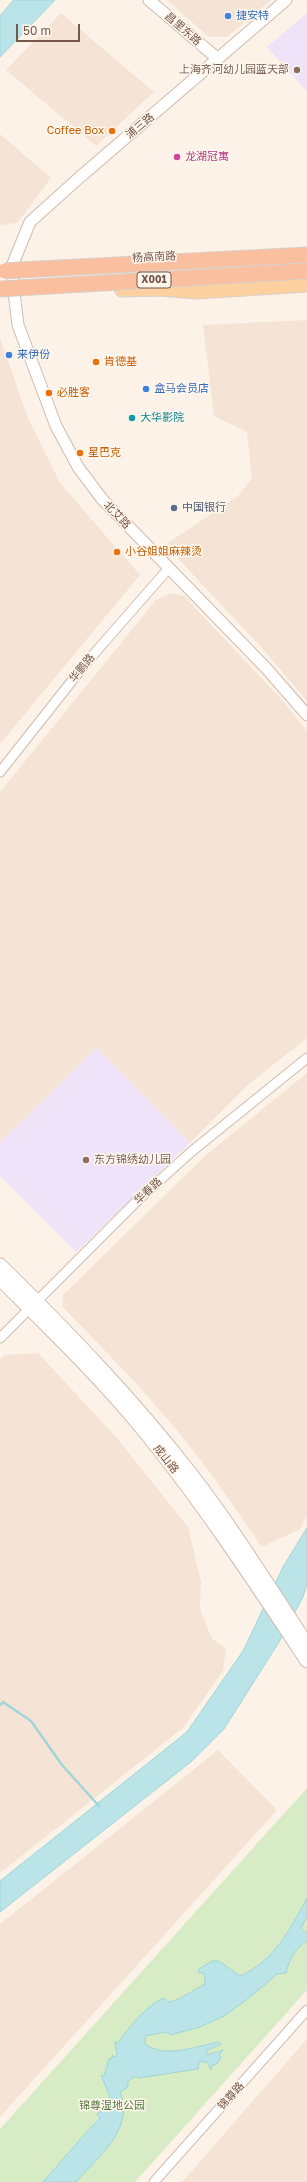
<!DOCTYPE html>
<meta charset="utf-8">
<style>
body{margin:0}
#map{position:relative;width:307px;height:2182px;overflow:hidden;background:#fdf2e7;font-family:"Golos Text",sans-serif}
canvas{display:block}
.scale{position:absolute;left:16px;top:24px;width:64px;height:18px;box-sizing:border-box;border:2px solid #77574a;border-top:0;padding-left:5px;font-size:12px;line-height:14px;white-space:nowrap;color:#77574a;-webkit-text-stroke:3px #fff7ed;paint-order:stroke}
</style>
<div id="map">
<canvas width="307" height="2182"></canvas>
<div class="scale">50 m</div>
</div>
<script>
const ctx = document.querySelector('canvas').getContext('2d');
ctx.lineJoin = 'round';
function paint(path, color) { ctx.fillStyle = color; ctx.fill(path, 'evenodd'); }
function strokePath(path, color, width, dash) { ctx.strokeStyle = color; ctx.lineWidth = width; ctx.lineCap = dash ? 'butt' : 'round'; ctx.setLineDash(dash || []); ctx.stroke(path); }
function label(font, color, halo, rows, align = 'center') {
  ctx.font = font + ' "Golos Text","Noto Sans SC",sans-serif'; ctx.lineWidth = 3; ctx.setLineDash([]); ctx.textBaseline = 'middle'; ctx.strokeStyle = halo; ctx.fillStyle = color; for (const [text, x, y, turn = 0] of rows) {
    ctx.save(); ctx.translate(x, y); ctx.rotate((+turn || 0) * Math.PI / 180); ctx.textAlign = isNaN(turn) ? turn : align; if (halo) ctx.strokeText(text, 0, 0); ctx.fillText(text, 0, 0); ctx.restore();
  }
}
paint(new Path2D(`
 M167,0H271L227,37H209Z
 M61,13L154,92L96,146L6,70Z
 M0,134L51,178L17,223L0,225Z
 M307,320V701L262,648L165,545L238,496L252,478L247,432L214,416L203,325Z
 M0,338L28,418L60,483L140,575L0,744Z
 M171,593L184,596L282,700L307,731V1038L249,1084L190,1143L97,1048L0,1143V792L156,600Z
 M307,1073V1515L300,1529L262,1547L212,1475L176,1429L136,1383L62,1306L63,1295L206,1155Z
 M38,1353L116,1437L188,1527L201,1582L200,1608L212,1639L226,1648L223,1671L183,1728L0,1873V1359L5,1355Z
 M218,1750L277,1810L0,2117V1924Z
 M307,2039V2182H182Z`), '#f5e4d5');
paint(new Path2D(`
 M307,13V92L267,47Z
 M97,1048L190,1143L76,1252L0,1176V1143Z`), '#efe3f9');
paint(new Path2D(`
 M307,1788V1990L135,2182H0V2129Z`), '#d7ebc4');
const water = new Path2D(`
 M14,0H55L0,57V16Z
 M307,1528V1584L303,1597L279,1642L224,1729L192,1761L0,1912V1881L187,1732L243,1651L283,1567Z
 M307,1898V1917L301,1928L304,1932H307V1941C295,1948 289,1960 286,1973L277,1974L249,1998L224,2016L200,2027L170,2035L167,2032L145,2036V2044C166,2059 197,2046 219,2042L221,2044L206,2051L207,2055L223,2050L219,2055L221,2057L217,2064L212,2065L211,2070L207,2062H199L198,2069L139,2078L136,2076L128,2081V2087L120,2092C135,2129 98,2157 76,2182H43L91,2127L100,2119L97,2114C100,2111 107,2110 111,2106L110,2097L101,2075L104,2076L109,2059L112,2058V2055L115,2057L117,2055L115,2042L118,2043C128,2028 148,2004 164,1998L168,2002C180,2001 194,1989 205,1984L204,1973L198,1972L199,1969L212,1961H219L240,1976C275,1961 290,1929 307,1898Z`);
paint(water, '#bae4e7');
strokePath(water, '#a0d5d9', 1);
strokePath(new Path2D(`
 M0,1705L3,1702L31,1721L62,1765L99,1806`), '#a0d5d9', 2.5);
const minor = new Path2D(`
 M0,772L86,663L169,568
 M0,1338L138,1200L191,1152L307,1058
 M154,2182L307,2010`);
const tertiary = new Path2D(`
 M149,0L218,59
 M286,0L80,177L30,222L12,266V276L18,325L56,426L78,467L102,499L266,668L307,715`);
const secondary = new Path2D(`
 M0,1265C67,1331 133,1399 191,1474C233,1528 269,1587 307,1644
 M0,1279C48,1327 97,1374 140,1426C201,1500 254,1581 307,1661`);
const primary = new Path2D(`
 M122,289L158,288L198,291L307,284`);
const trunk = new Path2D(`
 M20,270L307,255`);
strokePath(minor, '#d1bbaf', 11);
strokePath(tertiary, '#d1bbaf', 13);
strokePath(secondary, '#d4bbac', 15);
strokePath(primary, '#d9d0cc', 17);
strokePath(trunk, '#d9d0cc', 17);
strokePath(minor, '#fff', 9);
strokePath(tertiary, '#fff', 11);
strokePath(secondary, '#fff', 13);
strokePath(primary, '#fcd19f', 15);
strokePath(trunk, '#fabf9e', 15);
const trunkBridge = new Path2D(`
 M5,271L20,270
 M0,289L307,271`);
strokePath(trunkBridge, '#d9d0cc', 17, []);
strokePath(trunkBridge, '#fabf9e', 15);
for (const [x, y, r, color] of [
 [228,16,4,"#3f7fe0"],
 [297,70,4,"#8d6e63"],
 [112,131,4,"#e8710a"],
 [177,157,4,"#d1479c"],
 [9,355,4,"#3f7fe0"],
 [96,362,4,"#e8710a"],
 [146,389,4,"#3f7fe0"],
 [49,393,4,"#e8710a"],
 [132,418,4,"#0f9aa8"],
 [80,453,4,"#e8710a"],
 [174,508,4,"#5c6f8a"],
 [117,552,4,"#e8710a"],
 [86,1160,4,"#8d6e63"]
]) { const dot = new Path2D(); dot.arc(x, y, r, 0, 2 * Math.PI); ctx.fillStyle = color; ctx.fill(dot); strokePath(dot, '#fff7ed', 1.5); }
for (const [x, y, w] of [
 [154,280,34]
]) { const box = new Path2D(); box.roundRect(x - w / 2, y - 8, w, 16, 3); ctx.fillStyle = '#fff7ed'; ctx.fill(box); strokePath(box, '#77574a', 1); }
label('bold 10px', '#77574a', null, [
 ["X001",154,280]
]);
label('11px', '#366cbe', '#fff7ed', [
 ["捷安特",236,16],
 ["来伊份",17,355],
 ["盒马会员店",154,389]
], 'left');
label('11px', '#77574a', '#fff7ed', [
 ["昌里东路",183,29,41],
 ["浦三路",140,126,-40],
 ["杨高南路",154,257,-3],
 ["北艾路",117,515,46],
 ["华鹏路",82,668,-51],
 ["华春路",148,1191,-43],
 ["成山路",166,1459,52],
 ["锦尊路",231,2096,-48]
]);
label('11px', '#785e54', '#fff7ed', [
 ["上海齐河幼儿园蓝天部",289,70],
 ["东方锦绣幼儿园",94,1160,"left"]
], 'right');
label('11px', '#c56008', '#fff7ed', [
 ["Coffee Box",104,131,"right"],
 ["肯德基",104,362],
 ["必胜客",57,393],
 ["星巴克",88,453],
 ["小谷姐姐麻辣烫",125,552]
], 'left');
label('11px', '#b23c85', '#fff7ed', [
 ["龙湖冠寓",185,157]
], 'left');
label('11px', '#0d838f', '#fff7ed', [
 ["大华影院",140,418]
], 'left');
label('11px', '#4e5e75', '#fff7ed', [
 ["中国银行",182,508]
], 'left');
label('11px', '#54773f', '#fff7ed', [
 ["锦尊湿地公园",112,2106]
]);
</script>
